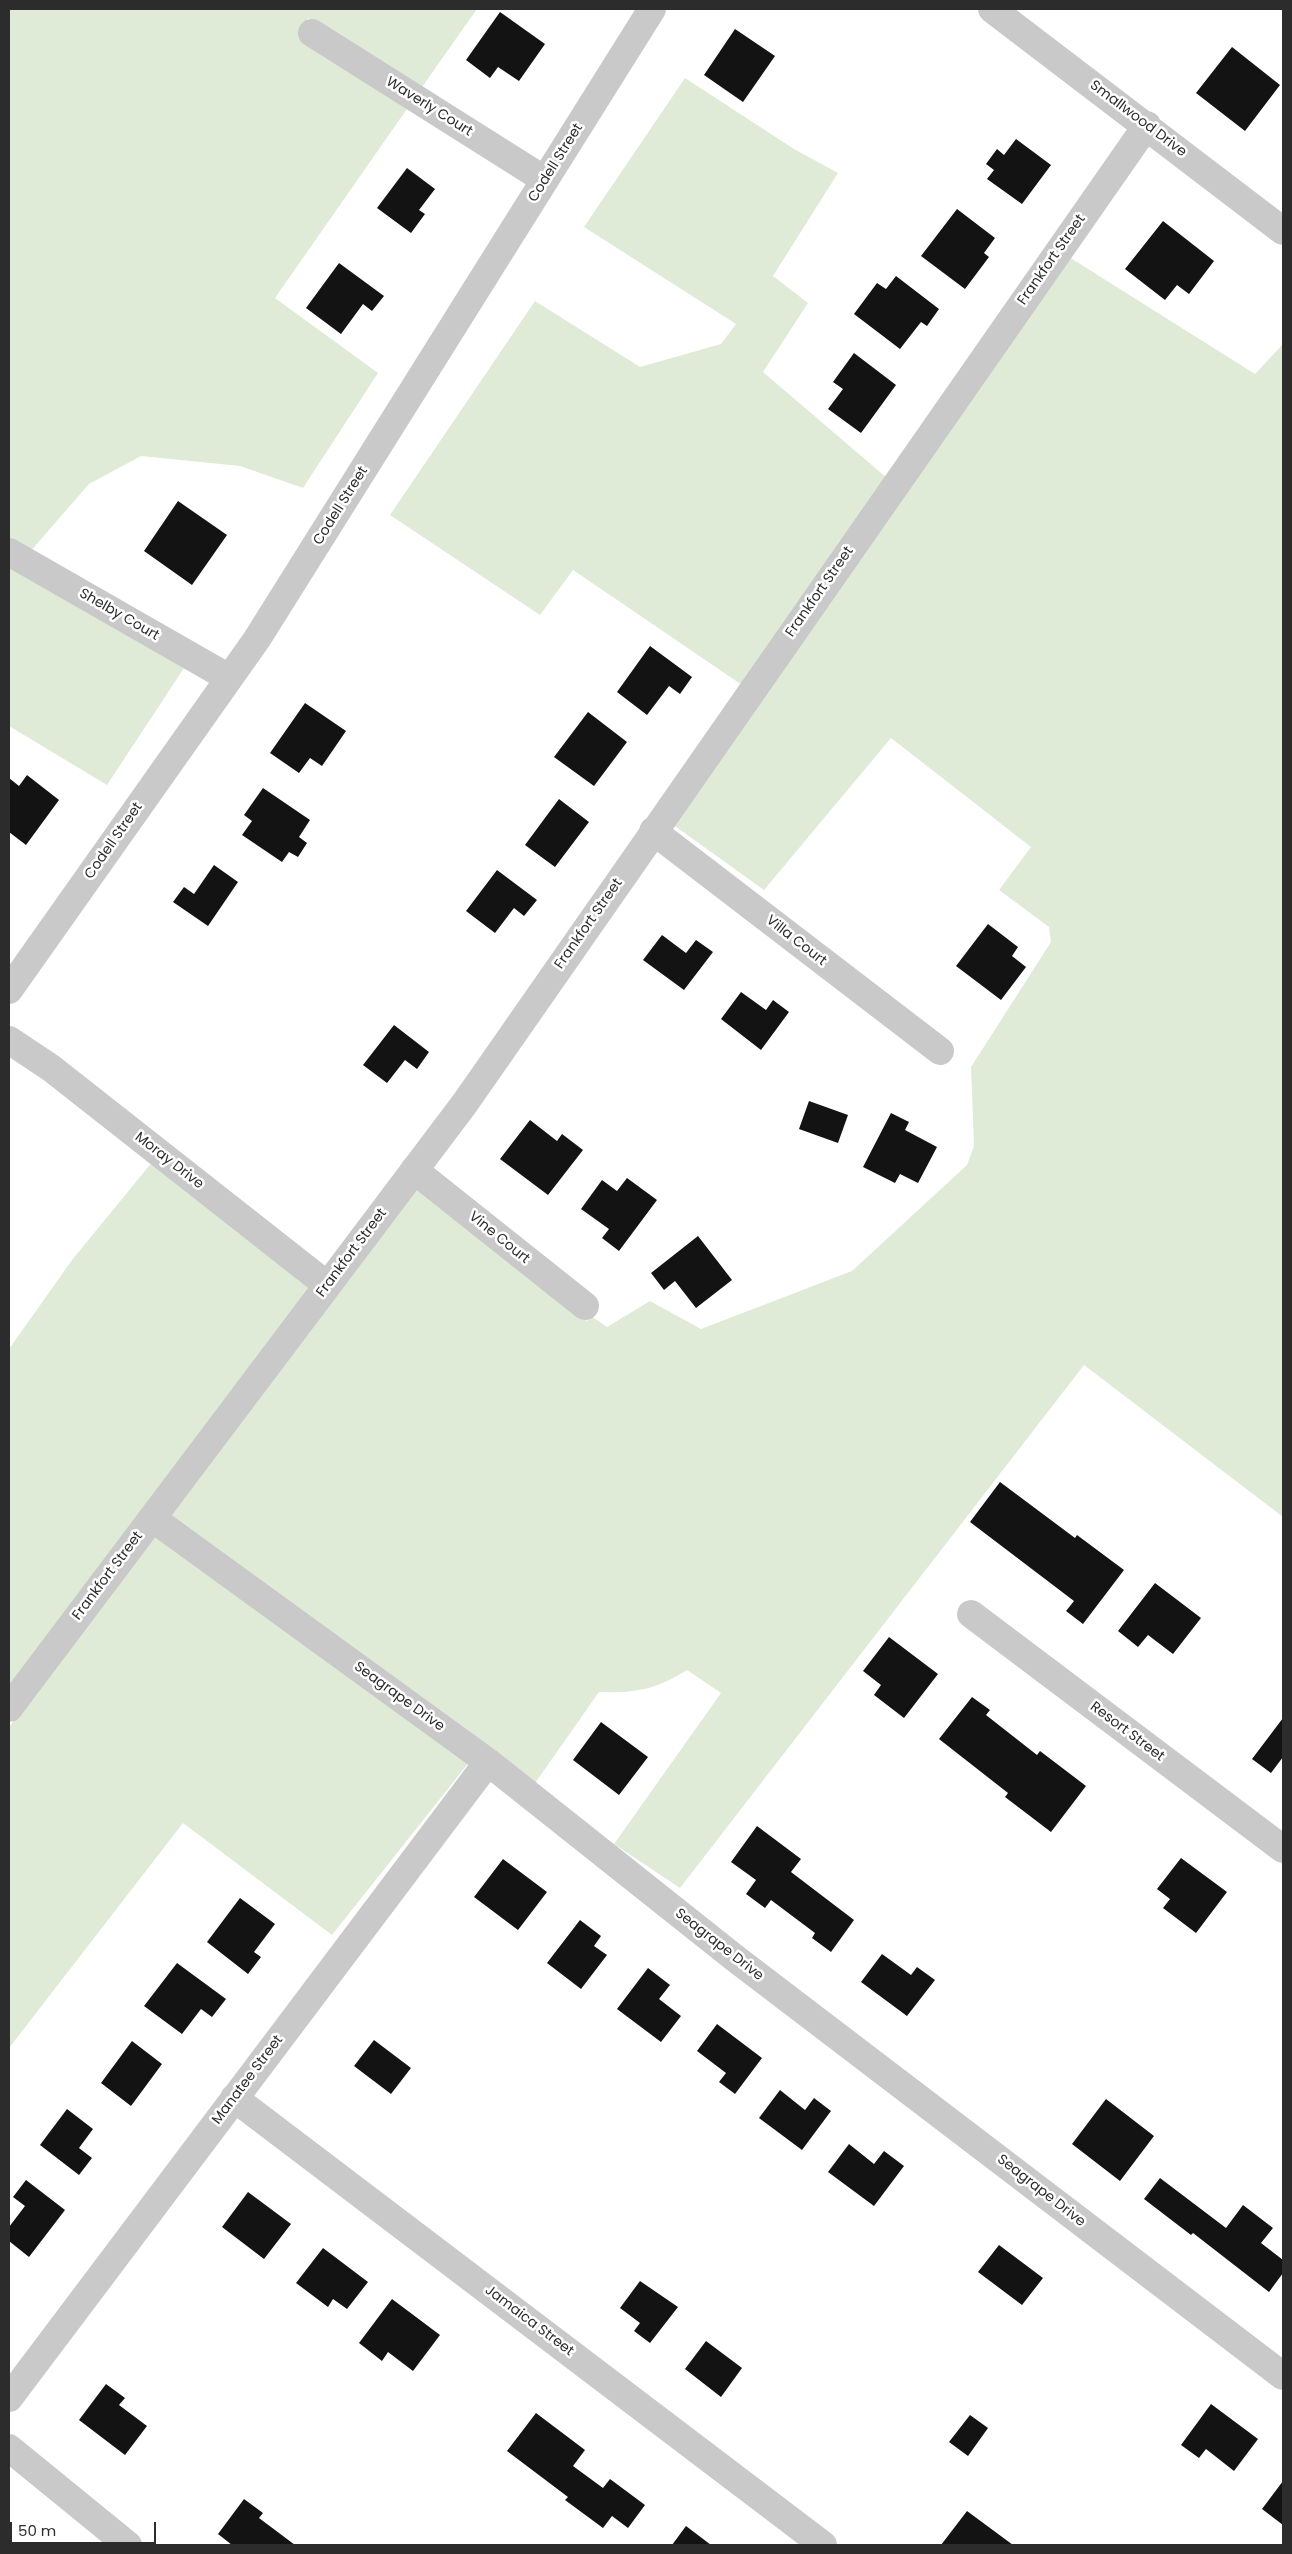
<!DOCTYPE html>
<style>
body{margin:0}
#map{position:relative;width:1292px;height:2554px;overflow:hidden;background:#fff;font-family:Poppins,sans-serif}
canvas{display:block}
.frame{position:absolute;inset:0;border:10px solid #2c2c2c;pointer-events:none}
.scale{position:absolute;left:10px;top:2522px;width:146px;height:22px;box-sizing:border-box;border:2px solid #2c2c2c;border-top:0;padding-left:6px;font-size:15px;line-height:18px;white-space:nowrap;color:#2c2c2c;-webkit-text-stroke:4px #fff;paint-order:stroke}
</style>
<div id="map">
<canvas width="1292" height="2554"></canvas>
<div class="frame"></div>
<div class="scale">50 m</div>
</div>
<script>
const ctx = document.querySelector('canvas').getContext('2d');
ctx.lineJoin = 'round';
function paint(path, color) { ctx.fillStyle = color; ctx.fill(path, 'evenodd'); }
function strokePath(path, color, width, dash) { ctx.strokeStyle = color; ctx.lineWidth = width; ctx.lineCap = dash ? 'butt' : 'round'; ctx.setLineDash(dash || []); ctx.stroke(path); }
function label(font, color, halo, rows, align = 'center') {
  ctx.font = font + ' Poppins,sans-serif'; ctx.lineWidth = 5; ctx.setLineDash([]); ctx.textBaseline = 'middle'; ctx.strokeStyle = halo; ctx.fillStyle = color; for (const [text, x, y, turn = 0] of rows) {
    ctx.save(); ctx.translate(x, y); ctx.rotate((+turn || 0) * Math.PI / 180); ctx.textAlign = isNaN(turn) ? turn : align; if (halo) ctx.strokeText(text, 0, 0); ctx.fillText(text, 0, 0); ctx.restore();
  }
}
paint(new Path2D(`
 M9,9H477L420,90L308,18L298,35L409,106L275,298L378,373L303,488L240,466L141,456L89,484L29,553L9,541Z
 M685,78L794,149L838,173L773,276L808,303L763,372L887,478L742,685L573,570L540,615L390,515L535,301L640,367L721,344L736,324L584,227Z
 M1069,257L1255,374L1283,344V1517L1084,1365L680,1888L614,1844L721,1693L687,1670C655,1690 636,1693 599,1692L533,1786L168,1516L415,1187L468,1226L587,1321L591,1316L607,1327L650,1301L701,1329L852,1271L967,1165L974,1146L971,1067L1051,942L1049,927L999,890L1031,847L891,738L764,890L672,824Z
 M9,564L186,665L107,785L9,726Z
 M153,1161L311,1287L9,1689V1349L72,1260Z
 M156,1532L470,1761L332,1935L183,1823L9,2048V1727Z`), '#e0ebd7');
paint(new Path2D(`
 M500,12L545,44L519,81L498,67L490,78L466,60Z
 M735,29L775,56L743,102L704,75Z
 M1232,47L1280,85L1245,131L1196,93Z
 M1016,139L1051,165L1022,204L987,179L994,170L986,164L997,149L1004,155Z
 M407,168L435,189L419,210L425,214L411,233L377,208Z
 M957,209L995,238L984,253L989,257L965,289L921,256Z
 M1163,221L1214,261L1189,294L1177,285L1165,300L1125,269Z
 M339,263L384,296L372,311L363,304L341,334L306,308Z
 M896,276L939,309L927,326L921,322L900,349L854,314L877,283L886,289Z
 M854,353L896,385L861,433L828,409L843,389L833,382Z
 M178,501L227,535L192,585L144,551Z
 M650,646L692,677L680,694L669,686L647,715L617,692Z
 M305,703L346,731L322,766L310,758L299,773L270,753Z
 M588,712L627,742L594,786L554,757Z
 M27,775L59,800L26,845L9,832V778L19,786Z
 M263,788L310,820L299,837L307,843L298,857L289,852L282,862L242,835L252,821L244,815Z
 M559,799L589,822L555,867L525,845Z
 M214,865L238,882L208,926L173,902L184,887L194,894Z
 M497,870L537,900L524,916L514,908L495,933L466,911Z
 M988,924L1018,947L1012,956L1026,967L1001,1000L956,966Z
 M662,935L686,953L696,940L713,952L684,990L643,960Z
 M741,992L766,1010L773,1000L789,1012L761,1050L721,1019Z
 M394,1025L429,1052L417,1069L405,1060L387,1083L363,1065Z
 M809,1101L848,1115L838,1143L799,1129Z
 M891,1113L909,1122L905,1130L937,1147L918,1183L900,1174L895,1183L863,1167Z
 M530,1120L557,1141L562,1134L583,1150L548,1195L500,1159Z
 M627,1178L657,1200L619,1251L602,1238L609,1229L581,1209L602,1180L617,1191Z
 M698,1236L732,1280L696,1308L675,1281L664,1290L651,1273Z
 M1000,1482L1075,1538L1077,1535L1124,1570L1083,1624L1066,1611L1074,1601L970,1522Z
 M1155,1583L1201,1618L1173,1654L1148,1635L1138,1647L1118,1631Z
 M889,1637L938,1674L904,1718L874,1695L881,1685L863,1671Z
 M972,1697L990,1710L986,1715L1037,1755L1040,1751L1086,1786L1051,1832L1005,1797L1008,1793L939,1739Z
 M1283,1718V1757L1271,1773L1252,1759Z
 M601,1722L648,1757L619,1795L573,1760Z
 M757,1826L801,1859L791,1872L854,1920L831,1952L812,1938L815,1933L771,1900L765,1908L746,1894L756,1880L731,1862Z
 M1181,1858L1227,1892L1196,1933L1163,1908L1170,1899L1157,1889Z
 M503,1859L547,1892L518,1930L474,1897Z
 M240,1898L275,1924L254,1952L261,1957L248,1974L207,1942Z
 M580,1920L601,1936L594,1946L607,1955L581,1989L547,1963Z
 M882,1954L911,1975L917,1967L935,1980L907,2016L861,1982Z
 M177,1963L226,1999L212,2017L201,2009L182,2034L144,2006Z
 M648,1968L670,1985L659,1999L681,2016L661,2042L617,2009Z
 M717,2024L762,2058L735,2094L719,2082L726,2073L697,2051Z
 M374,2040L411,2068L391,2094L354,2066Z
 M132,2041L162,2064L131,2106L101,2083Z
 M780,2090L805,2110L814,2098L831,2111L802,2150L759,2118Z
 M1106,2099L1154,2136L1120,2181L1072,2144Z
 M67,2109L93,2129L79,2148L92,2158L79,2175L40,2145Z
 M849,2144L874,2164L884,2151L904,2166L874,2206L828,2172Z
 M1160,2178L1226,2228L1243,2205L1273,2228L1261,2243L1283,2260V2273L1269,2292L1193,2233L1191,2235L1144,2199Z
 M26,2180L65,2210L29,2257L9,2241V2227L25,2206L13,2197Z
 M248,2192L291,2224L264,2259L222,2227Z
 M999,2245L1043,2278L1022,2305L978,2272Z
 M323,2248L368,2282L347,2309L333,2299L328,2307L296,2283Z
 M640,2281L678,2307L650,2343L634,2331L640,2323L620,2308Z
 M392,2299L440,2335L413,2371L388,2352L382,2361L359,2343Z
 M706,2341L742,2368L721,2397L685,2369Z
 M106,2384L125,2398L119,2405L147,2426L125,2455L79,2420Z
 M1211,2404L1258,2439L1234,2471L1206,2449L1199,2458L1181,2445Z
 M536,2413L585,2450L573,2466L603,2488L610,2479L645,2505L628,2528L612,2516L603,2528L565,2500L568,2497L507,2451Z
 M970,2415L988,2428L968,2456L949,2442Z
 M1283,2481V2525L1262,2509Z
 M244,2499L263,2513L259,2518L295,2545H232L218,2534Z
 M967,2511L1013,2545H941Z
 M686,2526L711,2545H672Z`), '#131313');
strokePath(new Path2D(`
 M992,9L1283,231
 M312,33L545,180
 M9,552L229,678
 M653,831L940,1051
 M9,990L257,639L652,9
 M9,1040L51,1068L327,1285
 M414,1170L585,1306
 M152,1518L488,1762L736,1959L1283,2376
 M971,1614L1283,1849
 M9,1708L465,1103L1147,125
 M234,2098L823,2545
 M9,2398L488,1762
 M9,2448L128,2545`), '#c9c9c9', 28);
label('14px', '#2c2c2c', '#fff', [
 ["Waverly Court",429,107,32],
 ["Smallwood Drive",1138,119,37],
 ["Codell Street",556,163,-58],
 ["Frankfort Street",1052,260,-55],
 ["Codell Street",341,506,-58],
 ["Frankfort Street",820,592,-55],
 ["Shelby Court",119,615,30],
 ["Codell Street",114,841,-55],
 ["Frankfort Street",589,924,-55],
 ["Villa Court",796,941,38],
 ["Moray Drive",169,1161,38],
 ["Vine Court",499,1238,39],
 ["Frankfort Street",352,1253,-53],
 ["Frankfort Street",108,1576,-53],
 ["Seagrape Drive",399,1697,36],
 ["Resort Street",1127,1732,37],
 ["Seagrape Drive",719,1945,38],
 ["Manatee Street",248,2080,-53],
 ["Seagrape Drive",1041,2191,38],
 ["Jamaica Street",529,2321,37]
]);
</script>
